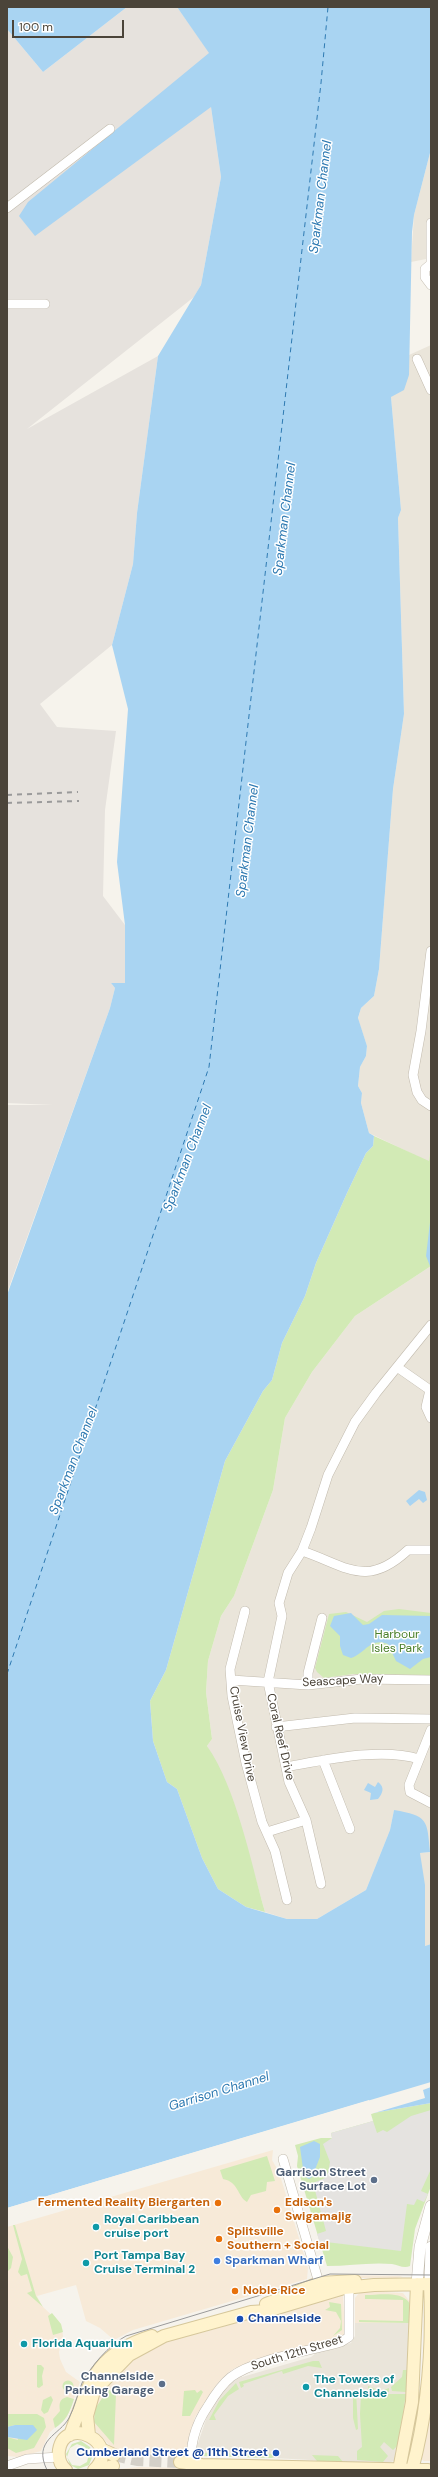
<!DOCTYPE html>
<style>
body{margin:0}
#map{position:relative;width:438px;height:2477px;overflow:hidden;background:#f6f3ec;font-family:"DM Sans",sans-serif}
canvas{display:block}
.frame{position:absolute;inset:0;border:8px solid #4b4439;pointer-events:none}
.scale{position:absolute;left:12px;top:20px;width:112px;height:18px;box-sizing:border-box;border:2px solid #4b4439;border-top:0;padding-left:5px;font-size:12px;line-height:14px;white-space:nowrap;color:#4b4439;-webkit-text-stroke:3px #fff;paint-order:stroke}
</style>
<div id="map">
<canvas width="438" height="2477"></canvas>
<div class="frame"></div>
<div class="scale">100 m</div>
</div>
<script>
const ctx = document.querySelector('canvas').getContext('2d');
ctx.lineJoin = 'round';
function paint(path, color) { ctx.fillStyle = color; ctx.fill(path, 'evenodd'); }
function strokePath(path, color, width, dash) { ctx.strokeStyle = color; ctx.lineWidth = width; ctx.lineCap = dash ? 'butt' : 'round'; ctx.setLineDash(dash || []); ctx.stroke(path); }
function label(font, color, halo, rows, align = 'center') {
  ctx.font = font + ' "DM Sans",sans-serif'; ctx.lineWidth = 3; ctx.setLineDash([]); ctx.textBaseline = 'middle'; ctx.strokeStyle = halo; ctx.fillStyle = color; for (const [text, x, y, turn = 0] of rows) {
    ctx.save(); ctx.translate(x, y); ctx.rotate((+turn || 0) * Math.PI / 180); ctx.textAlign = isNaN(turn) ? turn : align; if (halo) ctx.strokeText(text, 0, 0); ctx.fillText(text, 0, 0); ctx.restore();
  }
}
paint(new Path2D(`
 M431,149V258L411,262L414,215Z
 M431,345V1146L429,1162L369,1133L361,1103L362,1093L358,1086L360,1067L366,1056L367,1046L358,1019L361,1008L374,996L379,969L393,789L404,714L398,518L401,510L391,397L409,375V355Z
 M431,1266V1944L425,1946L420,1853L430,1852L394,1810L390,1830L366,1890L317,1919H287L265,1912L243,1834L207,1746L212,1739L206,1692L208,1661L221,1616L234,1596L273,1490L285,1418L312,1372L355,1316Z
 M355,2323H412L410,2389L397,2458L394,2461L385,2464L199,2454L197,2446L210,2408L230,2384L242,2376V2377L311,2357L316,2353L351,2343L355,2336Z`), '#eae5da');
paint(new Path2D(`
 M273,2150L272,2160L279,2172L308,2268L307,2279L133,2330L114,2340L100,2328L86,2321L76,2285L37,2296L42,2306L61,2324L63,2336L59,2352L60,2359L66,2372L80,2382L67,2417L50,2432L41,2451L19,2457L7,2456V2227Z
 M343,2275L403,2276L394,2279L332,2277Z
 M366,2291L403,2293L411,2303L412,2323H355V2298L360,2292Z
 M336,2292L343,2295L345,2331L343,2336L235,2368L229,2372L217,2384L195,2417L187,2449L183,2454L141,2453L113,2449L94,2429L90,2406L115,2370L151,2345L212,2330Z
 M431,2387V2461H424L421,2459Z
 M140,2467L181,2468L182,2470H110Z`), '#f7ead8');
paint(new Path2D(`
 M127,7H177L210,53L211,107L221,177L201,285L194,297L27,429L158,356L137,513L133,564L112,645L40,704L57,727L116,731L105,810L103,896L125,925V983H111L115,988L110,1008L7,1293V1105H53L7,1103V29L43,72Z`), '#e6e2dd');
paint(new Path2D(`
 M374,1136L429,1161L431,1146V1266L355,1316L312,1372L285,1418L273,1490L234,1596L221,1616L208,1661L206,1692L212,1739L207,1746C236,1787 251,1862 265,1912L246,1907L218,1889L202,1858L177,1789L167,1782L153,1741L150,1701L166,1670L225,1461L263,1391L272,1380L282,1343L305,1296L316,1263L347,1193L366,1153L373,1146Z
 M399,1609L431,1613V1675L353,1674L324,1678L317,1672L315,1668L329,1614L346,1612L367,1622L384,1611Z
 M431,2103V2186L415,2229L410,2266C404,2269 398,2265 392,2264C370,2262 349,2266 327,2266L297,2166L298,2156L295,2145L321,2138H332L331,2133L373,2121L371,2114L373,2113Z
 M267,2156L275,2181L267,2182L266,2191L251,2195L247,2202C237,2196 239,2182 223,2179L220,2170Z
 M13,2225H15L36,2296L43,2307L27,2293L32,2291L27,2274L21,2276L18,2272L22,2259Z
 M7,2246L13,2257L11,2268L7,2272Z
 M365,2295C378,2295 399,2291 408,2301C412,2305 409,2318 409,2323L359,2322V2320L403,2321V2300L370,2299H365Z
 M329,2302L341,2304L342,2330L333,2336L340,2328L341,2321L336,2312L325,2310L330,2307Z
 M52,2313L61,2324L63,2332L53,2335L48,2316Z
 M313,2361H319L322,2368L308,2366L283,2374L282,2371L243,2384L244,2386L241,2388L239,2382Z
 M37,2365H41L44,2368L42,2376L43,2385L39,2388L37,2387Z
 M403,2370H408L406,2392L392,2391L391,2387L402,2377Z
 M62.5 2386a5.5 5.5 0 1 1 11 0a5.5 5.5 0 1 1-11 0Z
 M236,2383L239,2389L228,2396L214,2415L216,2420H209L219,2401Z
 M368,2386L381,2391L389,2388V2392L356,2391L358,2429L356,2430L353,2418V2390H368Z
 M108,2389L116,2394L114,2445L94,2422L95,2409Z
 M195,2390L197,2393L201,2390L203,2392L190,2416H182L184,2391Z
 M361,2394H406L398,2445L393,2450L384,2442L380,2447L388,2456L383,2462L357,2460V2451L362,2447L360,2414Z
 M51,2396L53,2400L48,2412L44,2414L41,2410L43,2400Z
 M67,2397L74,2399C70,2412 66,2421 55,2428L53,2419L60,2411C59,2404 59,2399 67,2397Z
 M7,2414H37L44,2418L46,2427L34,2448L16,2453L7,2448V2437L18,2440L15,2425L7,2427Z
 M81,2441L90,2447L93,2455L89,2465L78,2469L70,2465L66,2454L72,2444ZM77,2444L85,2447L89,2454L87,2462L80,2466L72,2465L67,2457L70,2448Z
 M202,2453L277,2454L272,2458L202,2456Z
 M312,2455L338,2456L343,2462L317,2461Z`), '#d2eab5');
paint(new Path2D(`
 M431,2110V2169L421,2191L428,2194L424,2202L417,2199L414,2205L407,2204L401,2251L326,2242L320,2243L317,2234L326,2231L313,2183L325,2178L328,2173L330,2162L323,2144L332,2138L331,2133L373,2121L377,2133L383,2130L387,2132L411,2116Z`), '#e5e3e0');
paint(new Path2D(`
 M7,7H127L43,72L7,29Z
 M177,7H431V149L414,215L412,232L409,375L404,390L391,397L401,510L398,518L404,714L393,789L379,969L374,996L361,1008L358,1018L367,1046L366,1056L360,1067L358,1086L362,1093L361,1103L369,1133L374,1136L373,1146L366,1153L347,1193L316,1263L305,1296L282,1343L272,1380L263,1391L225,1461L166,1670L150,1701L153,1741L167,1782L177,1789L202,1858L218,1889L246,1907L287,1919H317L366,1890L390,1830L394,1810C428,1816 427,1819 430,1852L420,1853L425,1885V1946L431,1944V2103L373,2113L369,2100L7,2208V1295L110,1008L115,988L111,983H125V925L117,862L128,709L112,645L133,564L137,513L158,356L201,285L221,177L211,107L35,236L19,216L28,202L209,53Z
 M431,1214V1266H430L426,1256Z
 M419,1490L425,1492L427,1500L423,1503L419,1499L410,1506L406,1501Z
 M351,1613L363,1625L369,1624L382,1615L431,1616V1657L423,1659L410,1669L396,1661L388,1644C370,1637 366,1653 351,1658L343,1655L340,1646V1636L330,1626L334,1616Z
 M378,1782C385,1787 383,1793 378,1799L370,1800L371,1793L364,1790L368,1783L375,1787Z
 M314,2141L320,2144V2157L312,2177L309,2179L304,2176L300,2147Z
 M15,2425H33L37,2430L27,2440L7,2437V2427Z`), '#a9d4f2');
paint(new Path2D(`
 M431,2082V2087L423,2090L425,2098L371,2114L368,2102L7,2210V2208Z`), '#f6f3ec');
strokePath(new Path2D(`
 M7,1674L209,1067L321,83L328,7`), '#2e7ab2', 1, [5, 4]);
strokePath(new Path2D(`
 M114,2455L137,2460L180,2462`), '#d4d0c8', 12, [12, 6]);
const minor = new Path2D(`
 M7,208L110,129
 M431,264V223
 M431,264L425,269V277L431,285
 M7,304H45
 M417,359L431,390
 M431,951L421,1031L413,1075L417,1092L422,1100L431,1106
 M397,1367L430,1390L426,1407L431,1418
 M302,1551C347,1566 366,1589 408,1550H431
 M245,1611L230,1669L232,1696L246,1763L262,1822L275,1851L287,1900
 M231,1680L308,1685L362,1679L431,1680
 M308,1685V1673L322,1618
 M276,1727L355,1718L431,1719
 M431,1730L409,1785L410,1792L431,1803
 M323,1760L350,1829
 M286,1767C325,1760 381,1747 419,1759
 M267,1832L306,1820
 M321,1884L306,1820L289,1782L268,1682L282,1616L279,1603L288,1573L302,1551L311,1528L328,1475L355,1422L376,1393L431,1325
 M283,2159L319,2283
 M7,2466L27,2459L59,2457
 M192,2470C189,2447 195,2425 208,2406C214,2396 221,2385 231,2377C255,2359 310,2351 341,2342L349,2337V2288`);
const tertiary = new Path2D(`
 M417,2284L420,2247L431,2206
 M430,2284L431,2247`);
const secondary = new Path2D(`
 M266,2304L319,2283L355,2281
 M70,2435C89,2384 94,2354 152,2336
 M89,2435L87,2416L94,2391L129,2355L164,2336L251,2312L267,2311L344,2288L374,2285L431,2284
 M101,2449L114,2455
 M180,2462L202,2465L428,2470
 M66,2470C60,2465 58,2458 59,2450C65,2414 123,2443 94,2470
 M98,2470L113,2466
 M399,2470L412,2402L417,2284
 M412,2470C428,2410 433,2346 430,2284`);
strokePath(minor, '#c2bbae', 10);
strokePath(tertiary, '#c2bbae', 12);
strokePath(secondary, '#d6c79b', 14);
strokePath(minor, '#fff', 9);
strokePath(tertiary, '#fff', 11);
strokePath(secondary, '#fff3cd', 12);
strokePath(new Path2D(`
 M47,2470C32,2440 60,2435 69,2418C75,2407 77,2395 82,2383C91,2366 109,2345 126,2336L330,2274L431,2275`), '#9a9a9a', 1);
strokePath(new Path2D(`
 M7,795L78,792
 M7,803L79,801`), '#9a9a9a', 2, [5, 5]);
for (const [x, y, r, color] of [
 [374,2180,4,"#5c6f8a"],
 [218,2203,4,"#e8710a"],
 [277,2210,4,"#e8710a"],
 [96,2227,4,"#0f9aa8"],
 [219,2239,4,"#e8710a"],
 [217,2261,4,"#3f7fe0"],
 [86,2263,4,"#0f9aa8"],
 [235,2291,4,"#e8710a"],
 [240,2319,4,"#1a4fb4"],
 [24,2344,4,"#0f9aa8"],
 [162,2384,4,"#5c6f8a"],
 [306,2387,4,"#0f9aa8"],
 [276,2453,4,"#1a4fb4"]
]) { const dot = new Path2D(); dot.arc(x, y, r, 0, 2 * Math.PI); ctx.fillStyle = color; ctx.fill(dot); strokePath(dot, '#fff', 1.5); }
label('12px', '#4a7f2a', '#fff', [
 ["Harbour",397,1635],
 ["Isles Park",397,1649]
]);
label('12px', '#4b4439', '#fff', [
 ["Seascape Way",343,1681,-3],
 ["Cruise View Drive",242,1734,79],
 ["Coral Reef Drive",280,1737,77],
 ["South 12th Street",297,2353,-17]
]);
label('bold 12px', '#4e5e75', '#fff', [
 ["Garrison Street",366,2173],
 ["Surface Lot",366,2187],
 ["Channelside",154,2377],
 ["Parking Garage",154,2391]
], 'right');
label('bold 12px', '#c56008', '#fff', [
 ["Fermented Reality Biergarten",210,2203,"right"],
 ["Edison's",285,2203],
 ["Swigamajig",285,2217],
 ["Splitsville",227,2232],
 ["Southern + Social",227,2246],
 ["Noble Rice",243,2291]
], 'left');
label('bold 12px', '#0d838f', '#fff', [
 ["Royal Caribbean",104,2220],
 ["cruise port",104,2234],
 ["Port Tampa Bay",94,2256],
 ["Cruise Terminal 2",94,2270],
 ["Florida Aquarium",32,2344],
 ["The Towers of",314,2380],
 ["Channelside",314,2394]
], 'left');
label('bold 12px', '#366cbe', '#fff', [
 ["Sparkman Wharf",225,2261]
], 'left');
label('bold 12px', '#164399', '#fff', [
 ["Channelside",248,2319],
 ["Cumberland Street @ 11th Street",268,2453,"right"]
], 'left');
label('italic 13px', '#2e7ab2', '#fff', [
 ["Sparkman Channel",321,197,-83],
 ["Sparkman Channel",285,519,-83],
 ["Sparkman Channel",248,841,-83],
 ["Sparkman Channel",188,1158,-69],
 ["Sparkman Channel",74,1461,-69],
 ["Garrison Channel",219,2092,-17]
]);
</script>
